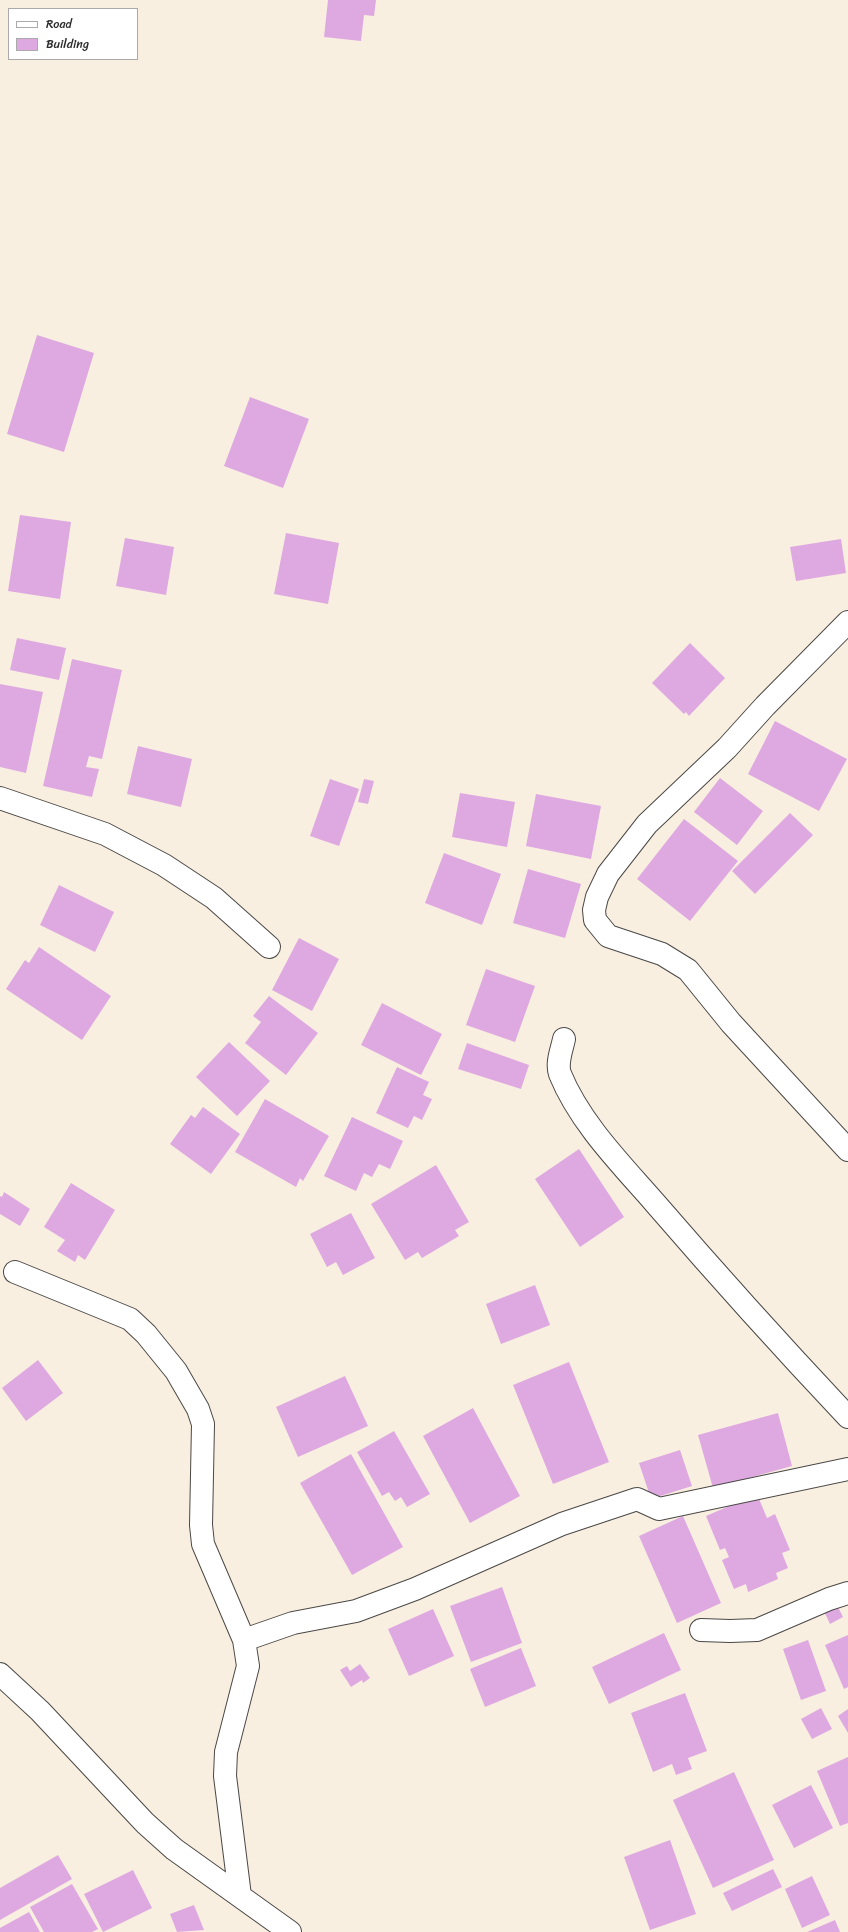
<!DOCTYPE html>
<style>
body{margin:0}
#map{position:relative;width:848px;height:1932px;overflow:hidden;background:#f9efe0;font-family:Sriracha,sans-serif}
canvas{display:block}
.legend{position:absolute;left:8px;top:8px;width:130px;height:52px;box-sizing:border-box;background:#fff;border:1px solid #aaa;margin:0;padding:5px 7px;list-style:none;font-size:12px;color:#2b2b2b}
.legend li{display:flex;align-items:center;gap:8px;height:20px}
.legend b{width:20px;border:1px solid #aaa}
</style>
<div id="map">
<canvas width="848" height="1932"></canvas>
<ul class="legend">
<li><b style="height:5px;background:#fff"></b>Road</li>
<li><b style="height:11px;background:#dea9e1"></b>Building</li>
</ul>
</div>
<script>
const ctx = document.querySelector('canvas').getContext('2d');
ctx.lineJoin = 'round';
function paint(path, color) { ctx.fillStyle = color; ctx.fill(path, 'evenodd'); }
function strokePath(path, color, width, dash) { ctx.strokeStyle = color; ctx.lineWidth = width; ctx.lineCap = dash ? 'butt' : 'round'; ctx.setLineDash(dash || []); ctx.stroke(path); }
paint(new Path2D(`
 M328,0H376L374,16L364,15L361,41L324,37Z
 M37,335L94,353L64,452L7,434Z
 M250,397L309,419L283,488L224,466Z
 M20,515L71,522L60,599L8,591Z
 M286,533L339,543L328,604L274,594Z
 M125,538L174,547L166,595L116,586Z
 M841,539L846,573L796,581L790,547Z
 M17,638L66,648L59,680L10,670Z
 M690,643L725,678L689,716L686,712L684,714L652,683Z
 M72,659L122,670L102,759L89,756L86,767L99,769L92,797L43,786Z
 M0,684L43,692L26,773L0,767Z
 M775,721L847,759L819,811L748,774Z
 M138,746L192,759L181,807L127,794Z
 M720,778L763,811L737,845L694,812Z
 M330,779L359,789L339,846L310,836Z
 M364,779L374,781L368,804L358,802Z
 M460,793L515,802L507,847L452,837Z
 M536,794L601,806L591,859L526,846Z
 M790,813L813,835L755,894L732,871Z
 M684,819L738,861L690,921L637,879Z
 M444,853L501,874L482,925L425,903Z
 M528,869L581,884L565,938L513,923Z
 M59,885L114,912L95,952L40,925Z
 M299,938L339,959L312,1011L272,990Z
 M39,947L111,996L82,1040L6,989L25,960L29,963Z
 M486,969L535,986L515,1042L466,1025Z
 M269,996L318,1033L286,1075L245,1043L261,1022L253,1016Z
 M382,1003L442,1034L421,1075L361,1045Z
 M229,1042L270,1081L237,1116L196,1077Z
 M467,1043L529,1065L521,1089L458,1069Z
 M397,1067L429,1082L423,1095L432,1099L422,1120L414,1116L408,1128L376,1113Z
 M265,1099L329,1136L303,1181L300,1178L296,1187L235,1152Z
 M203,1107L240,1134L211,1174L170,1144L191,1115L195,1118Z
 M352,1117L403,1141L390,1169L379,1164L372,1177L364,1173L356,1191L324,1176Z
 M579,1149L624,1217L580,1247L535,1179Z
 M436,1165L469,1222L455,1230L459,1236L422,1258L418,1252L405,1260L371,1204Z
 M71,1183L115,1210L85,1260L78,1255L75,1262L57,1251L65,1240L44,1227Z
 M4,1192L30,1209L20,1226L0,1214V1196L2,1197Z
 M351,1213L375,1258L343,1275L336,1262L327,1267L310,1234Z
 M535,1285L550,1325L501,1344L486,1304Z
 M38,1360L63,1393L26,1421L2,1388Z
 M569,1362L609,1462L553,1484L513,1385Z
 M345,1376L368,1426L298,1457L276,1407Z
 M473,1408L520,1496L470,1523L423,1436Z
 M778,1413L792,1466L713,1488L698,1435Z
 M394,1431L430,1494L407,1507L401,1497L395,1501L389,1492L382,1496L357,1452Z
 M680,1450L692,1486L651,1499L639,1463Z
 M351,1454L403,1547L352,1575L300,1483Z
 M757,1494L767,1518L775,1514L790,1550L782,1553L788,1568L776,1573L778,1579L748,1592L746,1584L734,1589L722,1560L729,1557L725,1548L720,1550L706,1516Z
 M683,1516L721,1603L677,1623L639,1536Z
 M502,1587L522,1643L471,1662L450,1606Z
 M836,1603L843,1617L830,1624L823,1609Z
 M433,1609L454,1656L409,1676L388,1629Z
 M664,1633L681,1670L609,1704L592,1667Z
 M848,1635V1687L844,1689L825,1645Z
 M808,1640L826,1691L801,1700L783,1649Z
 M521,1648L536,1686L485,1707L470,1669Z
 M360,1664L370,1678L363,1683L362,1680L351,1687L340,1670L347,1666L350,1671Z
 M685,1693L707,1751L688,1758L692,1769L676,1775L672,1764L653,1772L631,1713Z
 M821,1708L832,1729L812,1739L801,1719Z
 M848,1709V1733L838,1716Z
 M848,1757V1823L840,1826L817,1771Z
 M734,1772L774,1860L713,1888L673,1800Z
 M811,1785L833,1828L794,1848L772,1805Z
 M670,1840L696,1914L650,1930L624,1857Z
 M58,1855L72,1879L0,1920V1888Z
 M773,1869L782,1887L732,1911L723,1893Z
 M133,1870L152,1908L103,1932L84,1894Z
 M812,1876L830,1915L802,1928L785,1889Z
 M72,1884L98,1929L92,1932H44L30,1907Z
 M194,1905L204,1930L177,1932L170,1914Z
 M29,1912L40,1932H0V1928Z
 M835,1920L840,1932H807Z`), '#dea9e1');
const minor = new Path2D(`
 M848,622L765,706L727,748L647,824L608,874L597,897L594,910L595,920L608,936L662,954L688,970L731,1023L848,1150
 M0,798L105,834L164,865L214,898L269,947
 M564,1039C562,1049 556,1063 560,1074C580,1123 621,1164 655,1203C718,1276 782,1347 848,1417
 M15,1272L130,1319L146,1334L176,1371L198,1409L203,1424L201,1525L203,1544L244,1640L248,1666L226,1752L225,1776L240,1896
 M701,1630L730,1631L757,1630L829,1599L848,1593
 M244,1640L293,1623L356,1611L415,1589L562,1524L637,1499L659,1509L848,1469
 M0,1674L40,1711L145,1823L174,1849L290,1932`);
strokePath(minor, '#4a4846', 24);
strokePath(minor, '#fff', 22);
</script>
